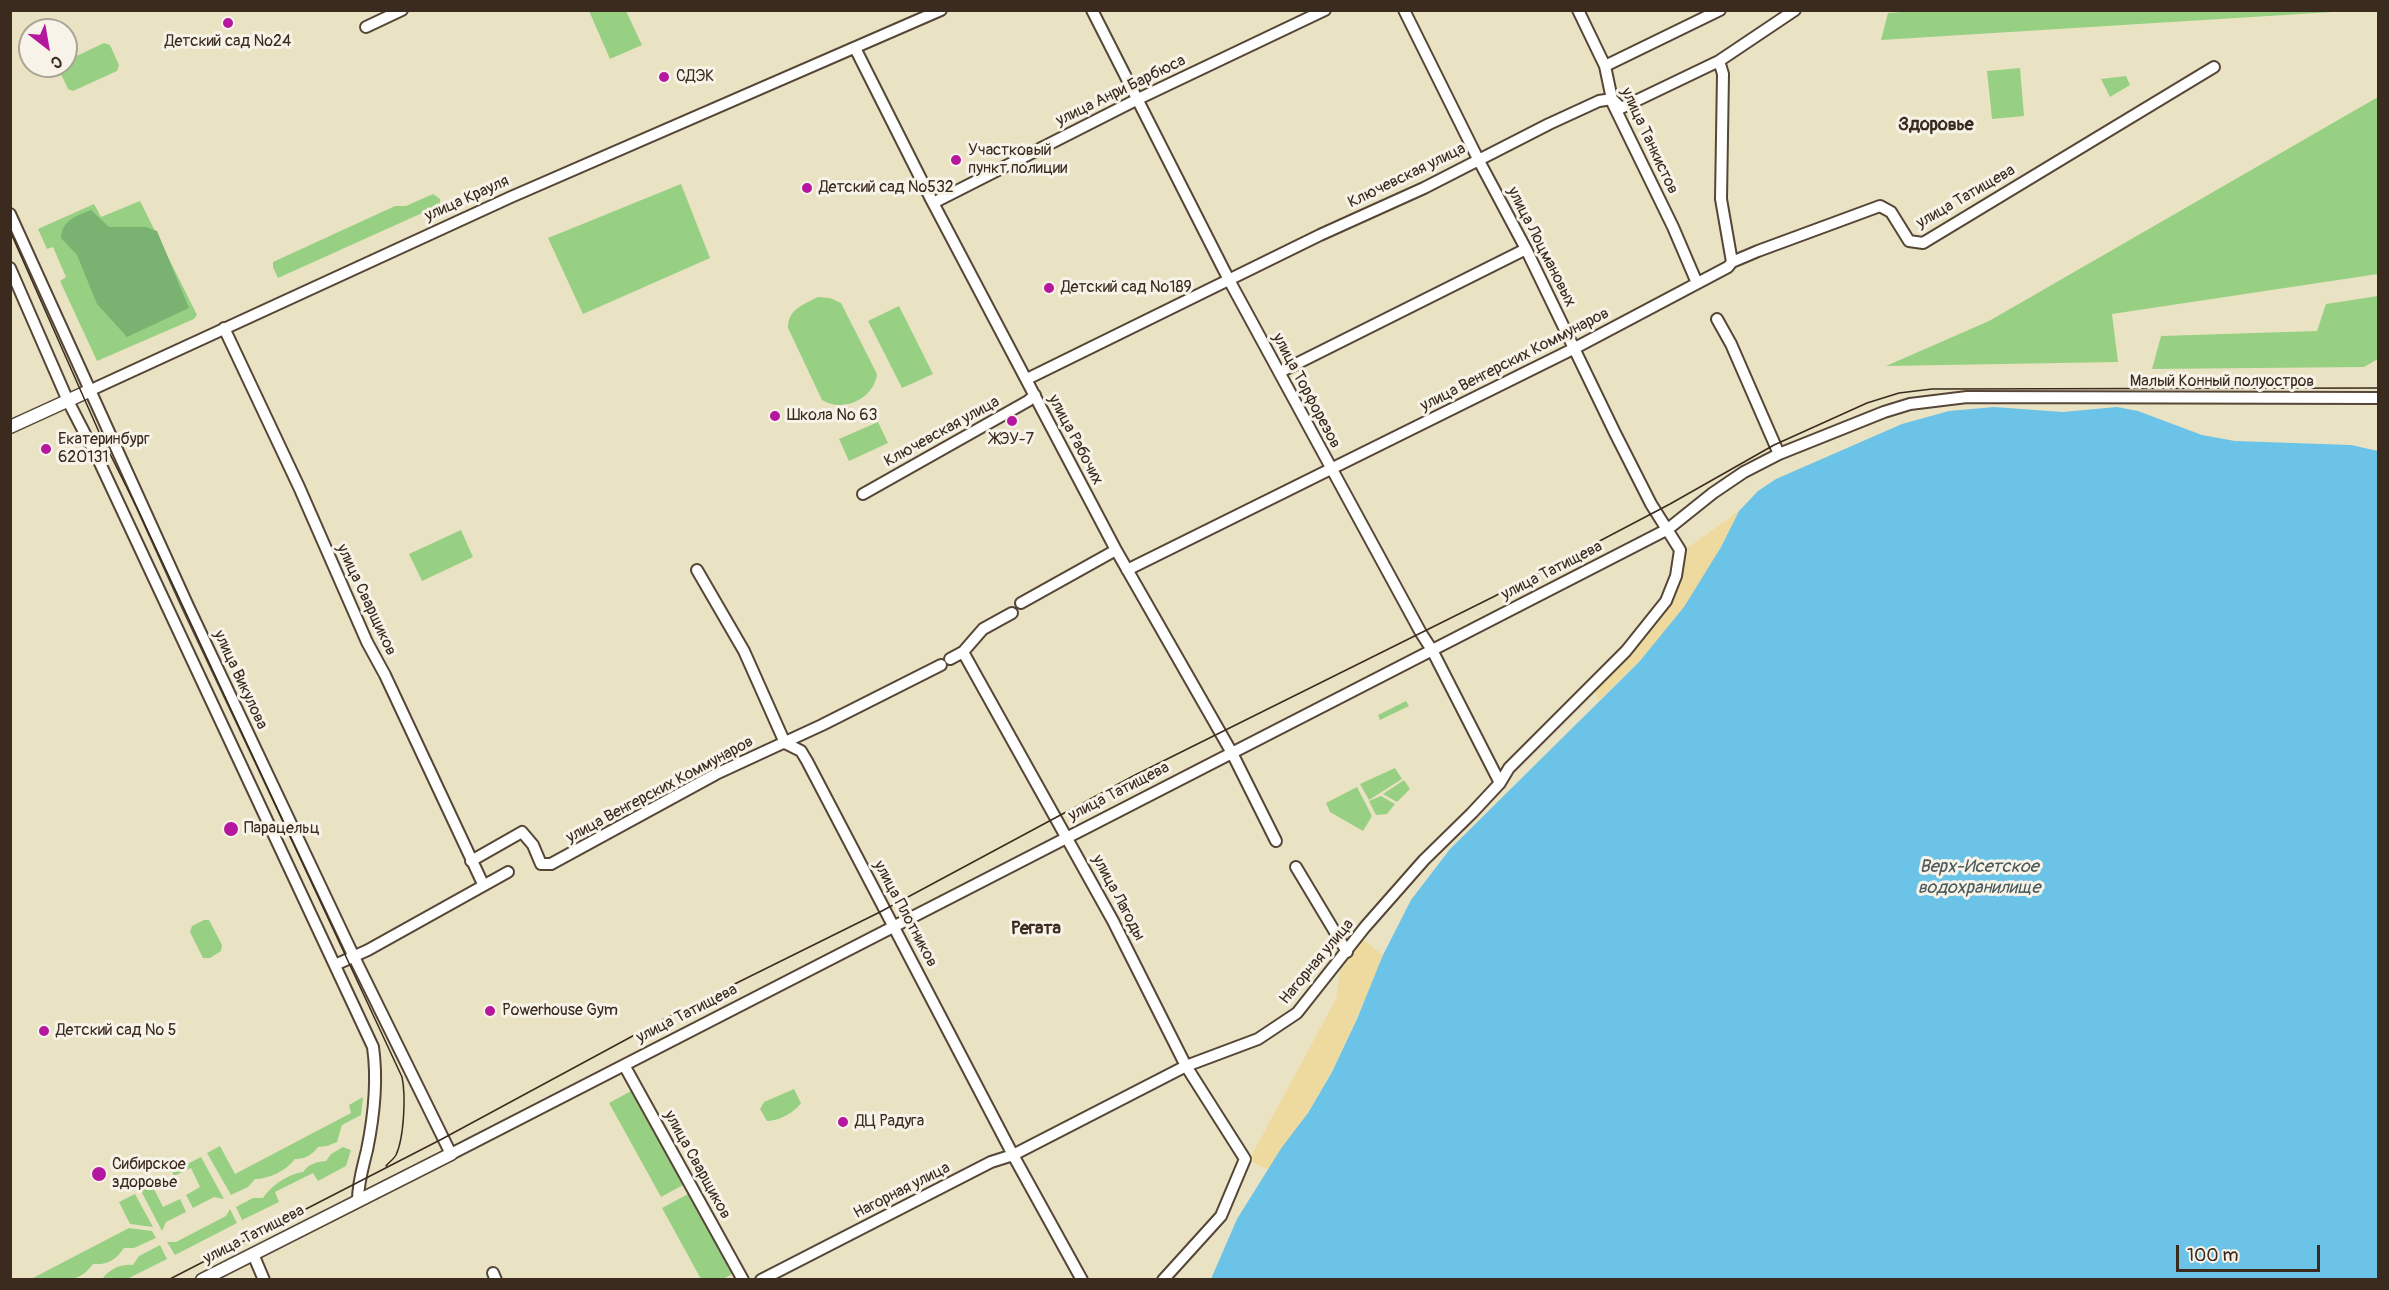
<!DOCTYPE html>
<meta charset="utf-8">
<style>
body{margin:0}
#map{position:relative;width:2389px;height:1290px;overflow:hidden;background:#eae3c3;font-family:Pangolin,sans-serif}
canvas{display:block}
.frame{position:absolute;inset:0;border:12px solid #3b2a1e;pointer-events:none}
.north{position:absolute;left:18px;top:18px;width:60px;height:60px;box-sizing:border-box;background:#f7f3e8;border:2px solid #aca397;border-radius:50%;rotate:149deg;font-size:16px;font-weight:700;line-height:24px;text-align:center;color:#3b2a1e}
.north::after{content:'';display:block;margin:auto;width:21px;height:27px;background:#b5179e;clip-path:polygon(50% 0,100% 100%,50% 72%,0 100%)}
.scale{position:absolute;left:2176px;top:1245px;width:144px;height:27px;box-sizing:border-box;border:3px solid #3b2a1e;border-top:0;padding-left:8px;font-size:18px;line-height:21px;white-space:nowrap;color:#3b2a1e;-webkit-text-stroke:4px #f7f3e8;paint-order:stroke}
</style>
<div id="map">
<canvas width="2389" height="1290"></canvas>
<div class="frame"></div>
<div class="north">С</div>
<div class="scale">100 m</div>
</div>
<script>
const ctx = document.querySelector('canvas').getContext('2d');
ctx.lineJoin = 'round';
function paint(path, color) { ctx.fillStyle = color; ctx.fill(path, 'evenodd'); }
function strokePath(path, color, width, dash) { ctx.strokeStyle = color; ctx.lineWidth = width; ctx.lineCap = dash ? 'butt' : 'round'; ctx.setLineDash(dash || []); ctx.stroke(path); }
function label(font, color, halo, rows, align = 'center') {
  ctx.font = font + ' Pangolin,sans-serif'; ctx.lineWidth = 6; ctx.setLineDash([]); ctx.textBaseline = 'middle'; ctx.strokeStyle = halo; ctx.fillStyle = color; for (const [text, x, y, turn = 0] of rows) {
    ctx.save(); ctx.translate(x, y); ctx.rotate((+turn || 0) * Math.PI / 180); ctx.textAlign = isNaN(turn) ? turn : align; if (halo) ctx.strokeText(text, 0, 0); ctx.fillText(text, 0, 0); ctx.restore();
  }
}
paint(new Path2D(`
 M1928,10H2349V11L1881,40L1888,13Z
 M589,11H626L642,45L610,59Z
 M104,43L110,45L119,65L117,71L73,91L68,89L59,70L60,66H66V61Z
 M2020,68L2024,116L1992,119L1987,71Z
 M2126,76L2130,85L2110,97L2101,79Z
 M2378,97V274L2112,314L2118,362L1886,366L1989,321Z
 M681,184L710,258L583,314L548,238Z
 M433,194L440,199V205L278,278L273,267V262L395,206H406Z
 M140,201L197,315L194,319L97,361L60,281L66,277L53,247L47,249L38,229L94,204L101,217Z
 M2378,296V359L2364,367L2152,369L2161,336L2317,331L2326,304Z
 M818,297L830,298L841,303L877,374C874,399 843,413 822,400L788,328C788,309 803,305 818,297Z
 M899,306L933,374L902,388L868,321Z
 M878,422L888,443L849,461L839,439Z
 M461,530L473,557L422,581L409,554Z
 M1406,701L1409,706L1380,720L1378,715Z
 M1395,768L1402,779L1369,800L1360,784Z
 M1404,780L1410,789L1397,802L1383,794Z
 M1357,787L1372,816L1363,831L1330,812L1326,803Z
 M1381,796L1395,804L1387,814L1376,815L1369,801Z
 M204,920H209L222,945L221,951L210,958H203L190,932L192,926Z
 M794,1089L801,1103C795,1112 779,1121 767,1121L760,1109L764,1102Z
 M631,1091L683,1185L661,1197L609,1103Z
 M363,1097L361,1115L342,1125L337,1142L327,1146L318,1147C312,1155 306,1159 295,1159C286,1171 269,1179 255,1179L248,1187L231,1195L207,1153L220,1146L235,1174L351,1113L349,1105Z
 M343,1147L351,1150L346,1166L318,1181L313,1173L275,1192L279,1202L242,1220L236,1207L253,1198H263C271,1186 288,1174 303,1172C309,1164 315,1162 326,1161L331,1154Z
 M201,1157L224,1199L214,1197L193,1208L186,1195L200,1187L191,1168L174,1176L172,1172Z
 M163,1177L165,1181L153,1187L163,1207L180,1199L186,1212L166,1222L162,1231L140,1189Z
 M135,1194L153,1227L130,1224L119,1202Z
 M688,1194L732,1274L723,1279H701L662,1208Z
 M230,1209L237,1223L175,1255L167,1242H176L226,1216Z
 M129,1228L152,1231L156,1238L134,1248H124C116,1260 107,1265 93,1264C78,1286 56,1280 31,1279Z
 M160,1245L167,1259L127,1279H102C110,1269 120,1264 133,1265L139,1256Z`), '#98d083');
paint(new Path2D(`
 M91,210L109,227H146L157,231L189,308L127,337L97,304L77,255L61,238C62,220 76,216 91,210Z`), '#7ab271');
paint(new Path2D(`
 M1739,511C1718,554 1694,598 1663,634C1643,658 1620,680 1598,701L1594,687L1635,650L1673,598L1686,549Z
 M1361,938L1383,955C1362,1008 1340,1060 1310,1109C1298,1130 1281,1149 1268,1170L1249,1160L1336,999L1340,972Z`), '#eeda9e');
paint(new Path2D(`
 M1994,407L2063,412L2117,407L2138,411L2202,435L2235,441L2351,445L2378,451V1279H1211L1237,1219L1282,1147L1308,1113L1332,1072L1357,1019L1383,955L1411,900L1450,849L1639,662L1684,607L1721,547L1739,511L1758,491L1776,479L1902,424L1949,411Z`), '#6bc3e8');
const minor = new Path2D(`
 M1092,10L1229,280L1421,633L1432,650L1500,783
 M1578,10L1605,66L1613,104L1673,227L1697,283
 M366,27L402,10
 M855,48L931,199L1116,550L1232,753L1276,841
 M1719,61L1723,74L1721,199L1732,262
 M1605,66L1720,10
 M933,203L1138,99L1325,10
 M10,214L188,606L354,957L451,1154L1668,529L1713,493L1744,472L1779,454L1884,412L1910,404L1967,397L2378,398
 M10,268L68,401L99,461L373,1047C378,1082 374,1116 367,1150C363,1167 358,1182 358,1200
 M1717,319L1731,344L1779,454
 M224,328L299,487L367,642L385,675L483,884
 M1280,372L1526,249
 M1027,379L1320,235L1424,188L1549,124L1599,101L1612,99L1621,108L1719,61L1795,10
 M91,390L511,197L941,10
 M863,494L1028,401L1035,395
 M697,570L744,651L785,743L801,751L807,761L1013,1155L1082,1280
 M1127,570L1575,348L1728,267L1732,262L1758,251L1880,206L1891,212L1909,241L1923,243L2214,67
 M1021,603L1116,550
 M963,652L1113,921L1186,1066L1245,1159L1221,1216L1163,1280
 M950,659L963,652L983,629L1012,613
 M471,861L522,832L533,845L541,864H551L716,774L822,725L941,665
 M1296,867L1347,952
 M335,965L368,950L508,872
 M624,1065L743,1280
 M253,1254L264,1280
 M493,1273L496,1280
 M761,1280L991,1162L1013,1155L1186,1066L1258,1039L1297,1013L1365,927L1424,860L1472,813L1500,783L1509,768L1626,651L1666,601L1676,576L1680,550L1651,504L1615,433L1526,249L1478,159L1404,10`);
const major = new Path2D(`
 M10,427L91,390
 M202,1280L451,1154`);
strokePath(minor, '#554637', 14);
strokePath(major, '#554637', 15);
strokePath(minor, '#fff', 10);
strokePath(major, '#fff', 12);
strokePath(new Path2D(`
 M10,231L99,432L139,512L402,1077C406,1096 404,1138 396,1155C394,1159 389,1162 386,1166
 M168,1280L442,1139L666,1018L880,912L1135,775L1493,597L1670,504L1774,445L1867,403L1899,393L1932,389L2378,388`), '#3b2a1e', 1.5);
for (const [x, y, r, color] of [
 [228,23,6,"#b5179e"],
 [664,77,6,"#b5179e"],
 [956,160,6,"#b5179e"],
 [807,188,6,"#b5179e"],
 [1049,288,6,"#b5179e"],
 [775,416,6,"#b5179e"],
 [1012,421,6,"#b5179e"],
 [46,449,6,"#b5179e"],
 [231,829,8,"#b5179e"],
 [490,1011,6,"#b5179e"],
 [44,1031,6,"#b5179e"],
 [843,1122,6,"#b5179e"],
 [99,1174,8,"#b5179e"]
]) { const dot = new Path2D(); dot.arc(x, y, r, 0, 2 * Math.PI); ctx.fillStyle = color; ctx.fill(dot); strokePath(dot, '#f7f3e8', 2); }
label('16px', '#3b2a1e', '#f7f3e8', [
 ["Детский сад №24",228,42,"center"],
 ["СДЭК",676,77],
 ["Участковый",968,151],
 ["пункт полиции",968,169],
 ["Детский сад №532",819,188],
 ["Детский сад №189",1061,288],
 ["Школа № 63",787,416],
 ["Екатеринбург",58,440],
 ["620131",58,458],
 ["ЖЭУ-7",1012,440,"center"],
 ["Парацельц",244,829],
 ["Powerhouse Gym",502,1011],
 ["Детский сад № 5",56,1031],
 ["ДЦ Радуга",855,1122],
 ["Сибирское",112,1165],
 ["здоровье",112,1183]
], 'left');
label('16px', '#3b2a1e', '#f7f3e8', [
 ["улица Анри Барбюса",1121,91,-26],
 ["улица Танкистов",1649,141,65],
 ["Ключевская улица",1407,176,-26],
 ["улица Татищева",1966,197,-30],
 ["улица Крауля",467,199,-24],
 ["улица Лоцмановых",1541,247,63],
 ["улица Венгерских Коммунаров",1515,360,-27],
 ["Малый Конный полуостров",2222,382],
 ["улица Торфорезов",1306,391,62],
 ["Ключевская улица",942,432,-29],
 ["улица Рабочих",1075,440,62],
 ["улица Татищева",1552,571,-27],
 ["улица Сварщиков",366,600,65],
 ["улица Викулова",240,680,65],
 ["улица Венгерских Коммунаров",660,790,-28],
 ["улица Татищева",1119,792,-27],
 ["улица Лагоды",1118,898,62],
 ["улица Плотников",905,914,62],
 ["Нагорная улица",1317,962,-50],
 ["улица Татищева",687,1014,-27],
 ["улица Сварщиков",697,1165,61],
 ["Нагорная улица",902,1191,-27],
 ["улица Татищева",254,1235,-27]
]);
label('bold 18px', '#3b2a1e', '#f7f3e8', [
 ["Здоровье",1936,125],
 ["Регата",1036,929]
]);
label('italic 18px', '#49585b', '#f7f3e8', [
 ["Верх-Исетское",1979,867],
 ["водохранилище",1979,888]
]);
</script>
